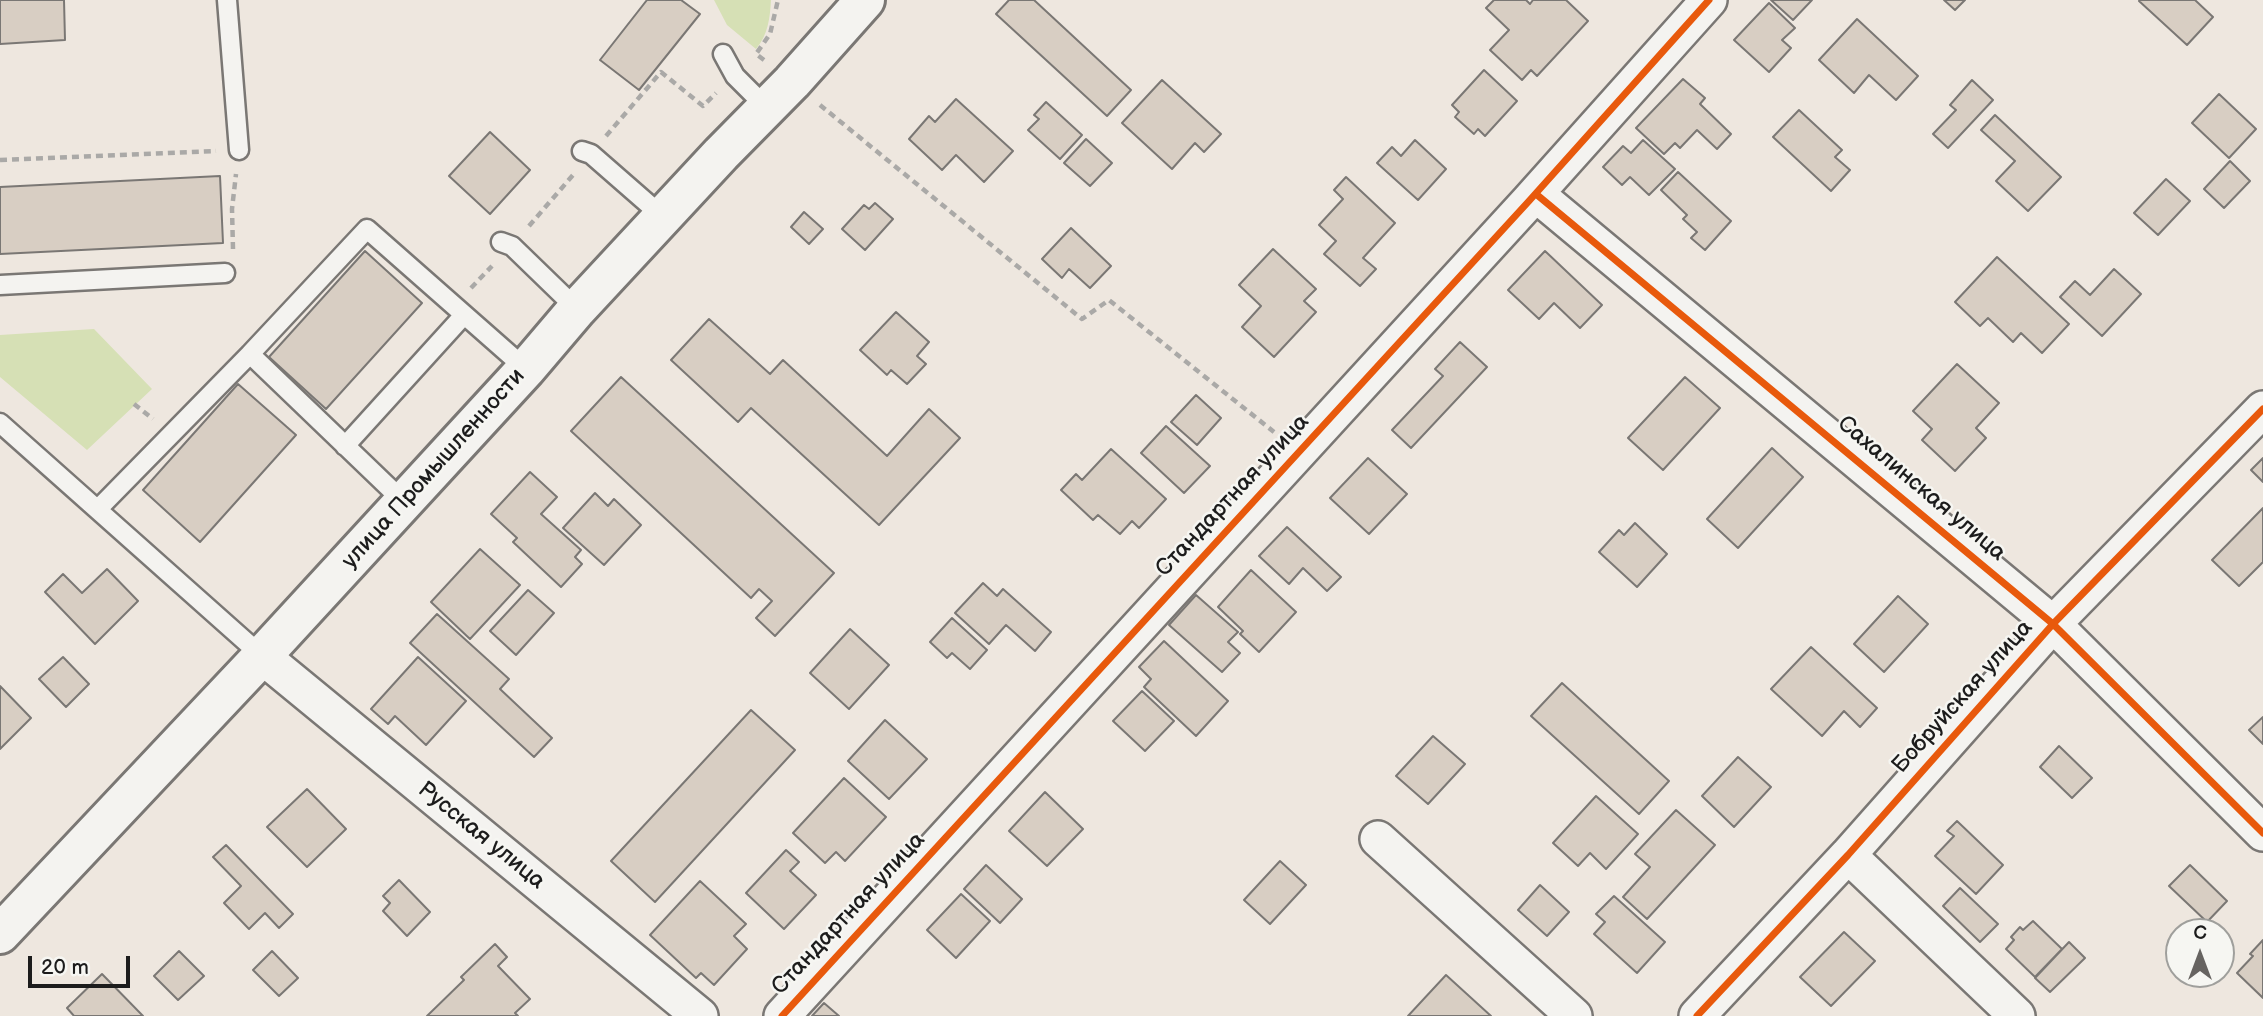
<!DOCTYPE html>
<meta charset="utf-8">
<style>
body{margin:0}
#map{position:relative;width:2263px;height:1016px;overflow:hidden;background:#eee7df;font-family:"Balsamiq Sans",sans-serif}
canvas{display:block}
.north{position:absolute;left:2165px;top:918px;width:70px;height:70px;box-sizing:border-box;background:#f6f6f2;border:2px solid #9f9f9c;border-radius:50%;rotate:0deg;font-size:19px;font-weight:700;line-height:28px;text-align:center;color:#1c1c1c}
.north::after{content:'';display:block;margin:auto;width:24px;height:32px;background:#666360;clip-path:polygon(50% 0,100% 100%,50% 72%,0 100%)}
.scale{position:absolute;left:28px;top:956px;width:102px;height:32px;box-sizing:border-box;border:4px solid #1c1c1c;border-top:0;padding-left:9px;font-size:21px;line-height:24px;white-space:nowrap;color:#1c1c1c;-webkit-text-stroke:5px #f6f6f2;paint-order:stroke}
</style>
<div id="map">
<canvas width="2263" height="1016"></canvas>
<div class="north">С</div>
<div class="scale">20 m</div>
</div>
<script>
const ctx = document.querySelector('canvas').getContext('2d');
ctx.lineJoin = 'round';
function paint(path, color) { ctx.fillStyle = color; ctx.fill(path, 'evenodd'); }
function strokePath(path, color, width, dash) { ctx.strokeStyle = color; ctx.lineWidth = width; ctx.lineCap = dash ? 'butt' : 'round'; ctx.setLineDash(dash || []); ctx.stroke(path); }
function label(font, color, halo, rows, align = 'center') {
  ctx.font = font + ' "Balsamiq Sans",sans-serif'; ctx.lineWidth = 5; ctx.setLineDash([]); ctx.textBaseline = 'middle'; ctx.strokeStyle = halo; ctx.fillStyle = color; for (const [text, x, y, turn = 0] of rows) {
    ctx.save(); ctx.translate(x, y); ctx.rotate((+turn || 0) * Math.PI / 180); ctx.textAlign = isNaN(turn) ? turn : align; if (halo) ctx.strokeText(text, 0, 0); ctx.fillText(text, 0, 0); ctx.restore();
  }
}
paint(new Path2D(`
 M714,0H771C770,18 768,35 756,49L727,25Z
 M94,329L152,389L87,450L0,377V335Z`), '#d6e0b5');
const building = new Path2D(`
 M0,0H64L65,40L0,44Z
 M647,0H681L700,14L639,90L600,60Z
 M1009,0H1034L1131,90L1107,116L996,14Z
 M1494,0H1526L1530,4L1533,0H1566L1588,21L1537,76L1531,70L1522,80L1490,50L1509,30L1486,8Z
 M1771,0H1812L1793,20Z
 M1944,0H1965L1955,10Z
 M2141,0H2195L2213,17L2187,45L2139,1Z
 M1769,3L1795,28L1782,40L1791,48L1769,72L1734,40Z
 M1857,19L1918,76L1896,100L1869,75L1854,93L1819,60Z
 M1484,70L1517,101L1485,136L1478,129L1474,134L1455,117L1459,112L1452,105Z
 M1683,79L1705,98L1700,104L1731,134L1717,149L1697,130L1680,148L1675,143L1664,154L1636,128Z
 M1162,80L1221,134L1204,152L1195,143L1172,169L1122,123Z
 M1972,80L1993,100L1948,148L1933,134L1956,110L1950,105Z
 M2219,94L2256,129L2229,158L2192,123Z
 M956,99L1013,151L984,182L956,155L942,170L909,139L929,116L935,122Z
 M1046,102L1082,135L1060,159L1028,130L1039,119L1034,115Z
 M1799,110L1842,150L1835,157L1850,170L1831,191L1773,137Z
 M1995,115L2061,177L2028,211L1996,181L2015,161L1981,130Z
 M490,132L530,170L490,214L449,176Z
 M1086,139L1112,163L1090,186L1064,163Z
 M1415,140L1446,169L1418,200L1377,163L1392,147L1401,156Z
 M1643,140L1675,169L1649,195L1630,177L1622,185L1603,167L1623,146L1631,153Z
 M2230,161L2250,181L2224,208L2204,189Z
 M1678,172L1731,221L1705,250L1691,238L1697,232L1683,219L1687,215L1661,190Z
 M220,176L223,243L0,254V187Z
 M1346,177L1395,223L1363,258L1376,269L1360,286L1324,254L1336,241L1319,225L1343,199L1334,190Z
 M2166,179L2190,201L2158,235L2134,213Z
 M875,203L893,219L865,250L842,229L864,205L869,209Z
 M804,212L823,229L809,244L791,227Z
 M1071,228L1111,266L1090,288L1069,269L1062,278L1042,259Z
 M1273,249L1316,289L1304,301L1316,312L1274,357L1242,327L1261,306L1239,285Z
 M365,251L422,303L326,409L269,357Z
 M1545,251L1602,305L1580,328L1554,303L1539,319L1508,290Z
 M1997,257L2069,324L2042,353L2021,333L2013,342L1988,318L1980,326L1955,302Z
 M2114,269L2141,294L2102,336L2060,297L2075,281L2090,295Z
 M896,312L929,342L917,356L926,364L907,384L891,370L887,375L860,350Z
 M709,319L770,374L783,360L887,456L929,409L960,438L879,525L751,408L738,422L671,360Z
 M1460,342L1487,367L1411,448L1392,430L1443,376L1435,369Z
 M1957,364L1999,403L1976,428L1986,438L1955,471L1922,440L1932,429L1913,411Z
 M621,377L834,573L775,636L756,618L772,601L759,589L751,598L571,431Z
 M1685,377L1720,408L1663,470L1628,438Z
 M238,384L296,435L200,542L143,490Z
 M1196,395L1221,418L1197,445L1171,422Z
 M1166,426L1210,466L1184,493L1141,453Z
 M1772,448L1803,477L1738,548L1707,519Z
 M1111,449L1166,499L1139,528L1132,521L1120,534L1098,515L1093,520L1061,490L1076,474L1082,480Z
 M1368,458L1407,494L1369,534L1330,498Z
 M2263,458V482L2251,470Z
 M530,472L557,497L541,514L581,550L575,557L582,564L561,587L513,542L517,538L491,514Z
 M595,493L608,506L614,499L641,525L604,565L563,528Z
 M2263,508V562L2239,586L2212,560Z
 M1635,523L1667,554L1637,587L1599,552L1619,530L1624,535Z
 M1287,527L1341,577L1327,591L1303,568L1289,584L1259,556Z
 M480,549L520,585L470,639L431,602Z
 M107,569L138,601L95,644L45,592L63,574L82,593Z
 M1251,570L1296,612L1259,652L1240,634L1243,631L1218,607Z
 M983,583L997,596L1003,589L1051,632L1035,651L1006,625L989,644L955,613Z
 M528,590L554,613L516,655L490,631Z
 M1196,595L1238,632L1228,642L1240,653L1222,672L1169,625Z
 M1898,596L1928,624L1884,672L1854,644Z
 M437,614L509,679L500,689L552,738L534,757L410,643Z
 M952,618L987,650L970,669L952,653L947,658L930,642Z
 M850,629L889,665L849,709L810,673Z
 M1164,641L1228,701L1196,736L1144,687L1151,679L1139,667Z
 M1811,647L1877,708L1860,727L1844,711L1822,736L1771,689Z
 M63,657L89,684L66,707L39,679Z
 M418,657L466,701L426,745L395,716L388,724L371,709Z
 M1562,683L1669,781L1639,814L1531,716Z
 M0,686L31,718L0,749Z
 M1142,691L1174,721L1145,751L1113,721Z
 M751,710L795,750L655,902L611,861Z
 M2263,717V744L2249,730Z
 M885,720L927,759L889,799L848,761Z
 M1433,736L1465,764L1428,804L1396,776Z
 M2059,746L2092,778L2072,798L2040,767Z
 M1738,757L1771,787L1734,827L1702,796Z
 M844,778L886,817L845,861L836,852L825,863L793,833Z
 M307,789L346,829L307,867L267,827Z
 M1045,792L1083,829L1047,866L1009,831Z
 M1596,796L1638,834L1606,869L1590,853L1578,866L1553,843Z
 M1676,810L1715,845L1647,919L1623,897L1650,867L1635,854Z
 M1957,821L2003,865L1976,894L1935,856L1954,836L1947,831Z
 M226,845L293,914L279,928L265,913L249,929L224,903L241,886L213,857Z
 M786,850L799,862L790,871L816,895L784,929L746,893Z
 M1280,861L1306,885L1270,924L1244,900Z
 M986,865L1022,899L1000,923L964,889Z
 M2190,865L2227,901L2207,922L2169,886Z
 M399,880L430,912L407,936L383,911L390,903L383,896Z
 M700,881L746,924L734,936L747,949L714,985L701,973L696,978L650,935Z
 M1540,885L1569,912L1547,936L1518,910Z
 M1960,888L1998,924L1980,942L1943,906Z
 M961,894L990,921L956,958L927,930Z
 M1614,896L1665,942L1637,973L1594,934L1605,922L1596,914Z
 M2033,921L2062,949L2035,977L2006,949L2014,940L2011,937L2020,927L2023,930Z
 M1844,932L1875,961L1831,1006L1800,977Z
 M2263,940V998L2237,973L2253,956L2250,954Z
 M2069,942L2085,958L2050,992L2035,978Z
 M495,944L507,957L498,966L530,999L515,1013L518,1016H427L464,980L461,977Z
 M179,951L204,976L178,1000L154,976Z
 M272,951L298,978L279,996L253,970Z
 M102,974L143,1016H74L67,1008Z
 M1446,975L1491,1016H1408Z
 M824,1003L839,1016H812Z`);
paint(building, '#d8cec3');
strokePath(building, '#7a7774', 2);
const lane = new Path2D(`
 M227,0L239,150
 M723,54L735,76L766,107
 M582,151L591,154L662,216
 M501,242L512,246L577,309
 M0,285L225,273
 M250,354L404,502
 M0,423L262,656
 M345,446L464,315
 M98,509L250,354L367,229L526,369`);
const street = new Path2D(`
 M1536,194L2053,624L2263,833
 M262,656L700,1016
 M1378,839L1574,1016
 M1848,855L2017,1016
 M782,1016L1529,201L1709,0
 M1697,1016L1848,855L2053,624L2263,409`);
const secondary = new Path2D(`
 M0,934L262,656L526,369L577,309L721,154L792,82L865,0`);
strokePath(lane, '#7a7774', 23);
strokePath(street, '#7a7774', 40);
strokePath(secondary, '#7a7774', 44);
strokePath(new Path2D(`
 M764,60L756,54L770,34L778,0
 M820,105L1082,319L1109,300L1274,432
 M606,136L661,72L703,106L716,93
 M0,160L216,151
 M529,226L573,175
 M233,249L232,209L236,174
 M471,288L492,266
 M134,404L153,419`), '#aaa9a7', 4.5, [7, 5]);
strokePath(lane, '#f4f3f0', 18);
strokePath(street, '#f4f3f0', 35);
strokePath(secondary, '#f4f3f0', 38);
strokePath(new Path2D(`
 M1536,194L2053,624L2263,833
 M782,1016L1529,201L1709,0
 M1697,1016L1848,855L2053,624L2263,409`), '#e8590c', 7);
label('23px', '#1c1c1c', '#f6f6f2', [
 ["улица Промышленности",434,469,-48],
 ["Сахалинская улица",1921,489,40],
 ["Стандартная улица",1233,496,-47],
 ["Бобруйская улица",1963,697,-48],
 ["Русская улица",481,836,39],
 ["Стандартная улица",849,914,-47]
]);
</script>
